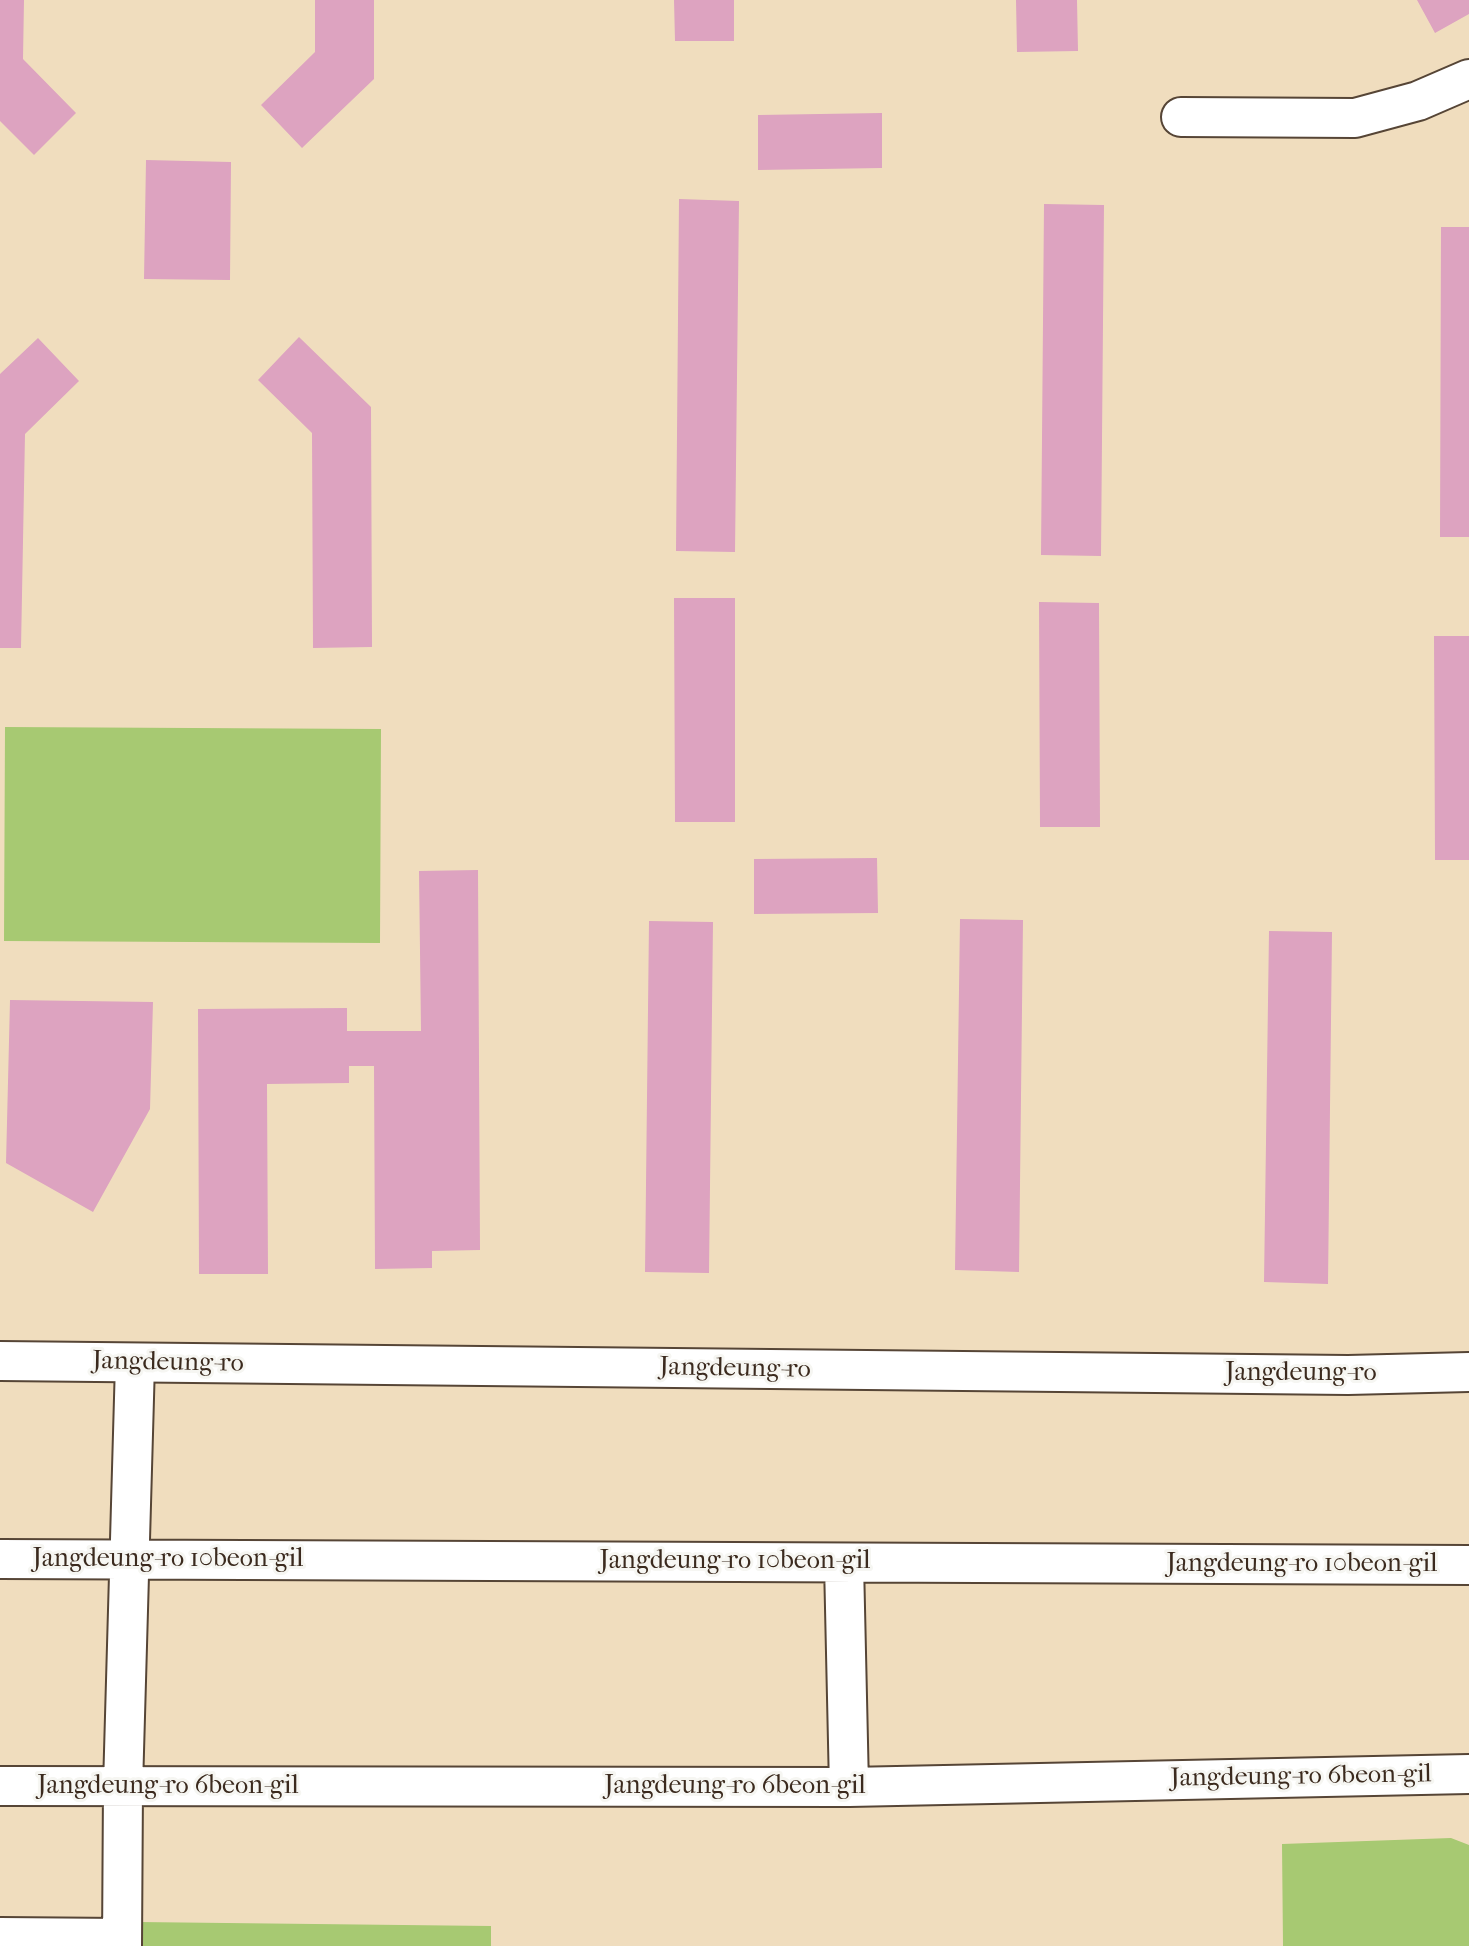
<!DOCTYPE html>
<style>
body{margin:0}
canvas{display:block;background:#f0ddbe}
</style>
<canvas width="1469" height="1946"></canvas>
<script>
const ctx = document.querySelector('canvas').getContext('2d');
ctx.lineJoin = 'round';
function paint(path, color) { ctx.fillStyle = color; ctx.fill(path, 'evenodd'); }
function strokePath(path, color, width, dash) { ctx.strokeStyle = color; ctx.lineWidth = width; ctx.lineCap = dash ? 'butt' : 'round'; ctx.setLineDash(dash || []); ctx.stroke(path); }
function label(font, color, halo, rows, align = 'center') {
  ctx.font = font + ' "IM FELL French Canon",serif'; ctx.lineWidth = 6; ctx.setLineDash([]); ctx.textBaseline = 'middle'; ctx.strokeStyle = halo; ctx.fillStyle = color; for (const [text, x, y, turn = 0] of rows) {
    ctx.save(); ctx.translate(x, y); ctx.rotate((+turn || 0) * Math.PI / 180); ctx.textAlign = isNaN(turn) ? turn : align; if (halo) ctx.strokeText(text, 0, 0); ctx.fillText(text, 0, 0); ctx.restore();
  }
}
paint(new Path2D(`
 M5,727L381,729L380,943L4,941Z
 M1451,1838L1469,1845V1946H1283L1282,1844Z
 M138,1922L491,1926V1946H138Z`), '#a7c972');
paint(new Path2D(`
 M0,0H24L23,59L76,113L34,155L0,121Z
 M315,0H374V79L302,148L261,105L315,52Z
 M674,0H734V41H675Z
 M1016,0H1077L1078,51L1017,52Z
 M1417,0H1469V14L1435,33Z
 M882,113V168L758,170V115Z
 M146,160L231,162L230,280L144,279Z
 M679,199L739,201L735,552L676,551Z
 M1044,204L1104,205L1101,556L1041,555Z
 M1441,227H1469V537H1440Z
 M299,337L371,407L372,647L313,648L312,433L258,380Z
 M38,338L79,381L25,434L21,648H0V374Z
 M674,598H735V822H675Z
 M1039,602L1099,603L1100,827H1040Z
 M1434,636H1469V860H1435Z
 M877,858L878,913L754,914V859Z
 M478,870L480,1250L432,1251V1268L375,1269L374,1066H349V1083L267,1084L268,1274H199L198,1009L347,1008V1031H421L419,871Z
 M960,919L1023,920L1019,1272L955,1270Z
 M649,921L713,922L709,1273L645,1272Z
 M1269,931L1332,932L1328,1284L1264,1282Z
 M10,1000L153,1002L150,1109L93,1212L6,1163Z`), '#dda3c0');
const minor = new Path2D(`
 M1181,117L1355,118L1418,101L1469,79
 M0,1559L1469,1565
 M844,1563L849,1787
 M0,1786L849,1787L1469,1774
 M0,1937L122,1938
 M122,1946L123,1787L135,1363`);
const secondary = new Path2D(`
 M0,1361L1348,1375L1469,1372`);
strokePath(minor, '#564536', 42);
strokePath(secondary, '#564536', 42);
strokePath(minor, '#fff', 38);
strokePath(secondary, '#fff', 38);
label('26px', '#3b2a1e', '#f6f6f2', [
 ["Jangdeung-ro",168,1363,1],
 ["Jangdeung-ro",735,1369,1],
 ["Jangdeung-ro",1301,1374],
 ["Jangdeung-ro 10beon-gil",168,1560],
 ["Jangdeung-ro 10beon-gil",735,1562],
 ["Jangdeung-ro 10beon-gil",1302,1565],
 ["Jangdeung-ro 6beon-gil",1301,1777,-1],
 ["Jangdeung-ro 6beon-gil",168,1787],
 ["Jangdeung-ro 6beon-gil",735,1787]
]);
</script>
